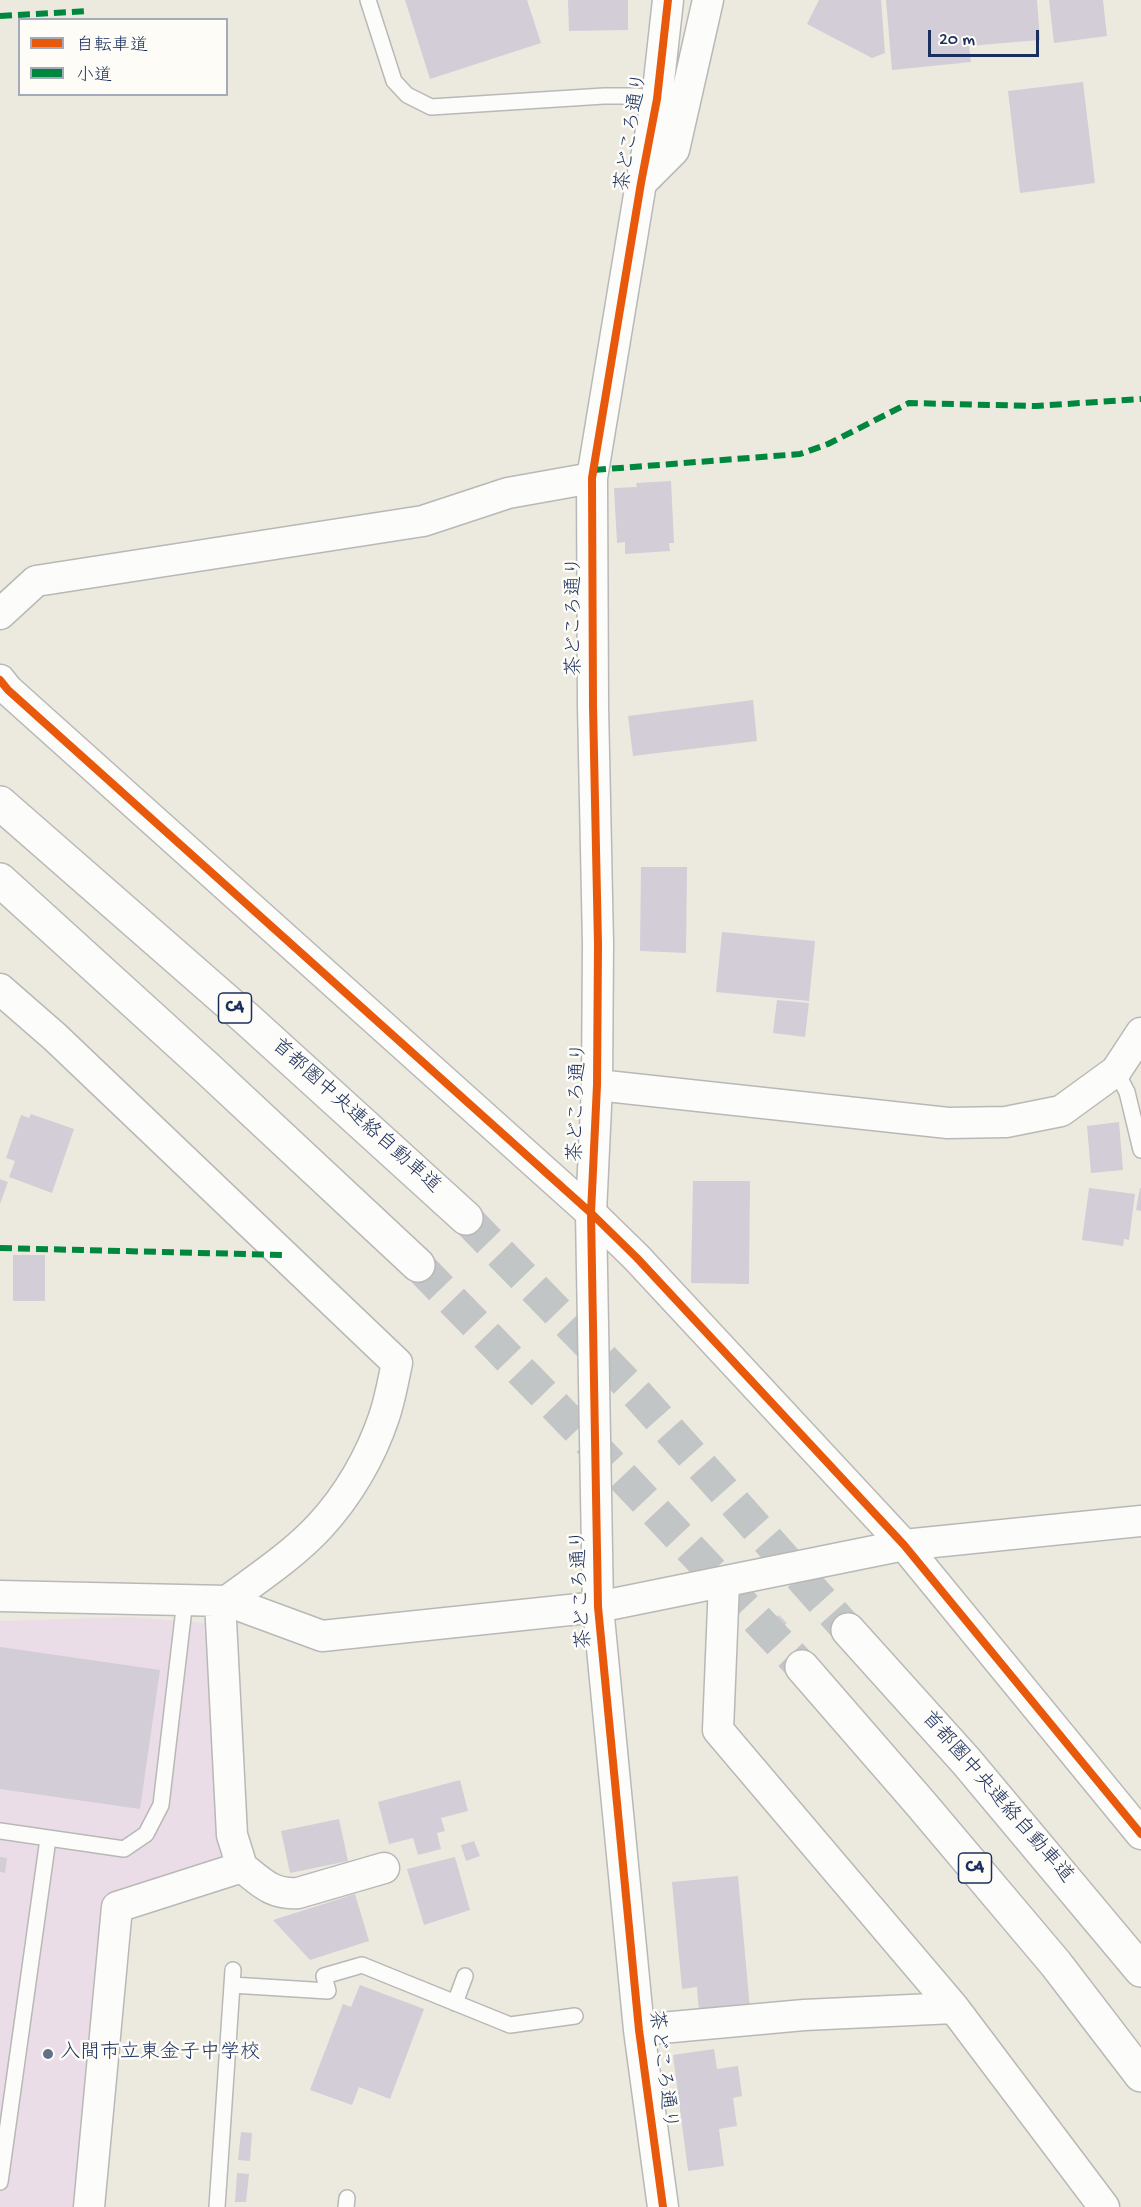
<!DOCTYPE html>
<meta charset="utf-8">
<style>
body{margin:0}
#map{position:relative;width:1141px;height:2207px;overflow:hidden;background:#eceadf;font-family:"Gochi Hand","Klee One",sans-serif}
canvas{display:block}
.legend{position:absolute;left:18px;top:18px;width:210px;height:78px;box-sizing:border-box;background:#fdfcf7;border:2px solid #a3aaba;margin:0;padding:8px 10px;list-style:none;font-size:18px;color:#1b2f5e}
.legend li{display:flex;align-items:center;gap:12px;height:30px}
.legend b{width:30px;border:2px solid #a3aaba}
.scale{position:absolute;left:928px;top:30px;width:111px;height:27px;box-sizing:border-box;border:3px solid #1b2f5e;border-top:0;padding-left:8px;font-size:18px;line-height:21px;white-space:nowrap;color:#1b2f5e;-webkit-text-stroke:4px #fdfcf7;paint-order:stroke}
</style>
<div id="map">
<canvas width="1141" height="2207"></canvas>
<ul class="legend">
<li><b style="height:8px;background:#e8590c"></b>自転車道</li>
<li><b style="height:8px;background:#00873e"></b>小道</li>
</ul>
<div class="scale">20 m</div>
</div>
<script>
const ctx = document.querySelector('canvas').getContext('2d');
ctx.lineJoin = 'round';
function paint(path, color) { ctx.fillStyle = color; ctx.fill(path, 'evenodd'); }
function strokePath(path, color, width, dash) { ctx.strokeStyle = color; ctx.lineWidth = width; ctx.lineCap = dash ? 'butt' : 'round'; ctx.setLineDash(dash || []); ctx.stroke(path); }
function label(font, color, halo, rows, align = 'center') {
  ctx.font = font + ' "Gochi Hand","Klee One",sans-serif'; ctx.lineWidth = 5; ctx.setLineDash([]); ctx.textBaseline = 'middle'; ctx.strokeStyle = halo; ctx.fillStyle = color; for (const [text, x, y, turn = 0] of rows) {
    ctx.save(); ctx.translate(x, y); ctx.rotate((+turn || 0) * Math.PI / 180); ctx.textAlign = isNaN(turn) ? turn : align; if (halo) ctx.strokeText(text, 0, 0); ctx.fillText(text, 0, 0); ctx.restore();
  }
}
paint(new Path2D(`
 M130,1617L206,1623L221,1755L222,1866L111,1901L81,2207H0V1621Z`), '#eadde7');
paint(new Path2D(`
 M405,0H527L541,43L430,79Z
 M568,0H628V30L569,31Z
 M819,0H881L885,53L872,58L807,24Z
 M886,0H1037L1040,40L969,46L971,62L892,70Z
 M1049,0H1103L1107,36L1054,43Z
 M1083,82L1095,183L1020,193L1008,91Z
 M671,481L674,543H669L670,551L625,554V542L617,543L614,488L637,487L636,483Z
 M753,700L757,741L633,756L628,716Z
 M641,867H687L686,953L640,951Z
 M722,932L815,941L809,1001L716,992Z
 M777,1000L809,1003L805,1037L773,1033Z
 M31,1114L74,1129L52,1193L9,1177L15,1161L6,1158L21,1115L29,1118Z
 M1119,1122L1123,1170L1091,1173L1087,1126Z
 M0,1179L8,1182L0,1204Z
 M693,1181H750L749,1284L691,1283Z
 M1089,1188L1135,1194L1129,1240L1124,1239L1123,1246L1082,1240Z
 M1140,1188H1141V1211L1136,1210Z
 M13,1255H45V1301H13Z
 M779,1615L787,1623L764,1644L756,1635Z
 M0,1647L160,1670L140,1809L0,1789Z
 M460,1780L468,1811L441,1818L445,1831L437,1833L441,1849L418,1855L413,1838L389,1844L378,1802Z
 M339,1819L348,1861L290,1873L281,1831Z
 M474,1841L480,1856L466,1861L461,1845Z
 M0,1857L7,1858L5,1873L0,1872Z
 M455,1857L470,1910L424,1925L407,1869Z
 M738,1876L750,2009L699,2014L697,1987L682,1989L672,1882Z
 M355,1894L369,1941L310,1960L273,1920Z
 M360,1985L424,2009L390,2099L359,2087L352,2105L310,2090L343,2004L351,2007Z
 M714,2049L717,2069L738,2066L742,2096L733,2098L737,2126L719,2129L724,2166L688,2171L673,2055Z
 M241,2132L252,2133L250,2161L238,2160Z
 M237,2173L249,2174L246,2202H235Z`), '#d2cdd7');
strokePath(new Path2D(`
 M466,1218L637,1394L848,1630
 M418,1265L588,1440L802,1667`), '#c2c5c5', 33, [33, 16]);
const service = new Path2D(`
 M368,0L394,81L407,95L431,107L604,96H635L657,99
 M1116,1071L1127,1092L1141,1150
 M0,1831L124,1849L146,1834L161,1805L185,1600
 M232,1985L233,1970
 M455,2003L465,1976
 M0,2182L48,1839
 M217,2207L232,1985L328,1991L324,1976L362,1965L510,2025L575,2016
 M346,2207L347,2198`);
const minor = new Path2D(`
 M641,183L674,150L708,0
 M0,614L36,581L423,521L508,493L592,478
 M0,680L8,690L591,1213L637,1258L904,1545L1141,1834
 M0,989L55,1037L397,1363C393,1381 390,1400 384,1417C371,1456 348,1496 319,1527C293,1555 258,1578 227,1601
 M597,1085L948,1123L1006,1122L1061,1111L1116,1071L1141,1033
 M724,1582L718,1730L954,2008L1104,2207
 M0,1596L227,1601L322,1636L598,1607L904,1545L1141,1521
 M242,1867C261,1882 272,1895 298,1893L384,1868
 M639,2030L804,2015L954,2008
 M89,2207L117,1907L242,1867L232,1835L220,1601
 M663,2207L639,2030L598,1607L591,1213L597,1085L598,944L593,706L592,478L641,183L657,99L668,0`);
const motorway = new Path2D(`
 M0,803L247,1019L466,1218
 M0,880L208,1069L418,1265
 M848,1630L966,1761L1141,1970
 M802,1667L921,1804L1056,1964L1141,2075`);
strokePath(service, '#b8b8b6', 18);
strokePath(minor, '#b8b8b6', 33);
strokePath(motorway, '#b8b8b6', 36);
strokePath(service, '#fcfcfa', 15);
strokePath(minor, '#fcfcfa', 30);
strokePath(motorway, '#fcfcfa', 33);
strokePath(new Path2D(`
 M0,16L89,11
 M594,470L800,454L828,444L909,403L1036,406L1141,399
 M0,1248L284,1255`), '#00873e', 6, [12, 6]);
strokePath(new Path2D(`
 M0,680L8,690L591,1213L637,1258L904,1545L1141,1834
 M663,2207L639,2030L598,1607L591,1213L597,1085L598,944L593,706L592,478L641,183L657,99L668,0`), '#e8590c', 8);
for (const [x, y, r, color] of [
 [48,2054,6,"#64708b"]
]) { const dot = new Path2D(); dot.arc(x, y, r, 0, 2 * Math.PI); ctx.fillStyle = color; ctx.fill(dot); strokePath(dot, '#fdfcf7', 2); }
for (const [x, y, w] of [
 [235,1008,33],
 [975,1868,33]
]) { const box = new Path2D(); box.roundRect(x - w / 2, y - 15, w, 30, 4.5); ctx.fillStyle = '#fdfcf7'; ctx.fill(box); strokePath(box, '#1b2f5e', 1.5); }
label('bold 18px', '#1b2f5e', null, [
 ["C4",235,1008],
 ["C4",975,1868]
]);
label('20px', '#1b2f5e', '#fdfcf7', [
 ["茶どころ通り",633,132,-81],
 ["茶どころ通り",576,616,-90],
 ["茶どころ通り",579,1102,-88],
 ["首都圏中央連絡自動車道",355,1117,42],
 ["茶どころ通り",583,1589,-93],
 ["首都圏中央連絡自動車道",996,1798,49],
 ["茶どころ通り",661,2070,83]
]);
label('20px', '#1b2f5e', '#fdfcf7', [
 ["入間市立東金子中学校",60,2054]
], 'left');
</script>
